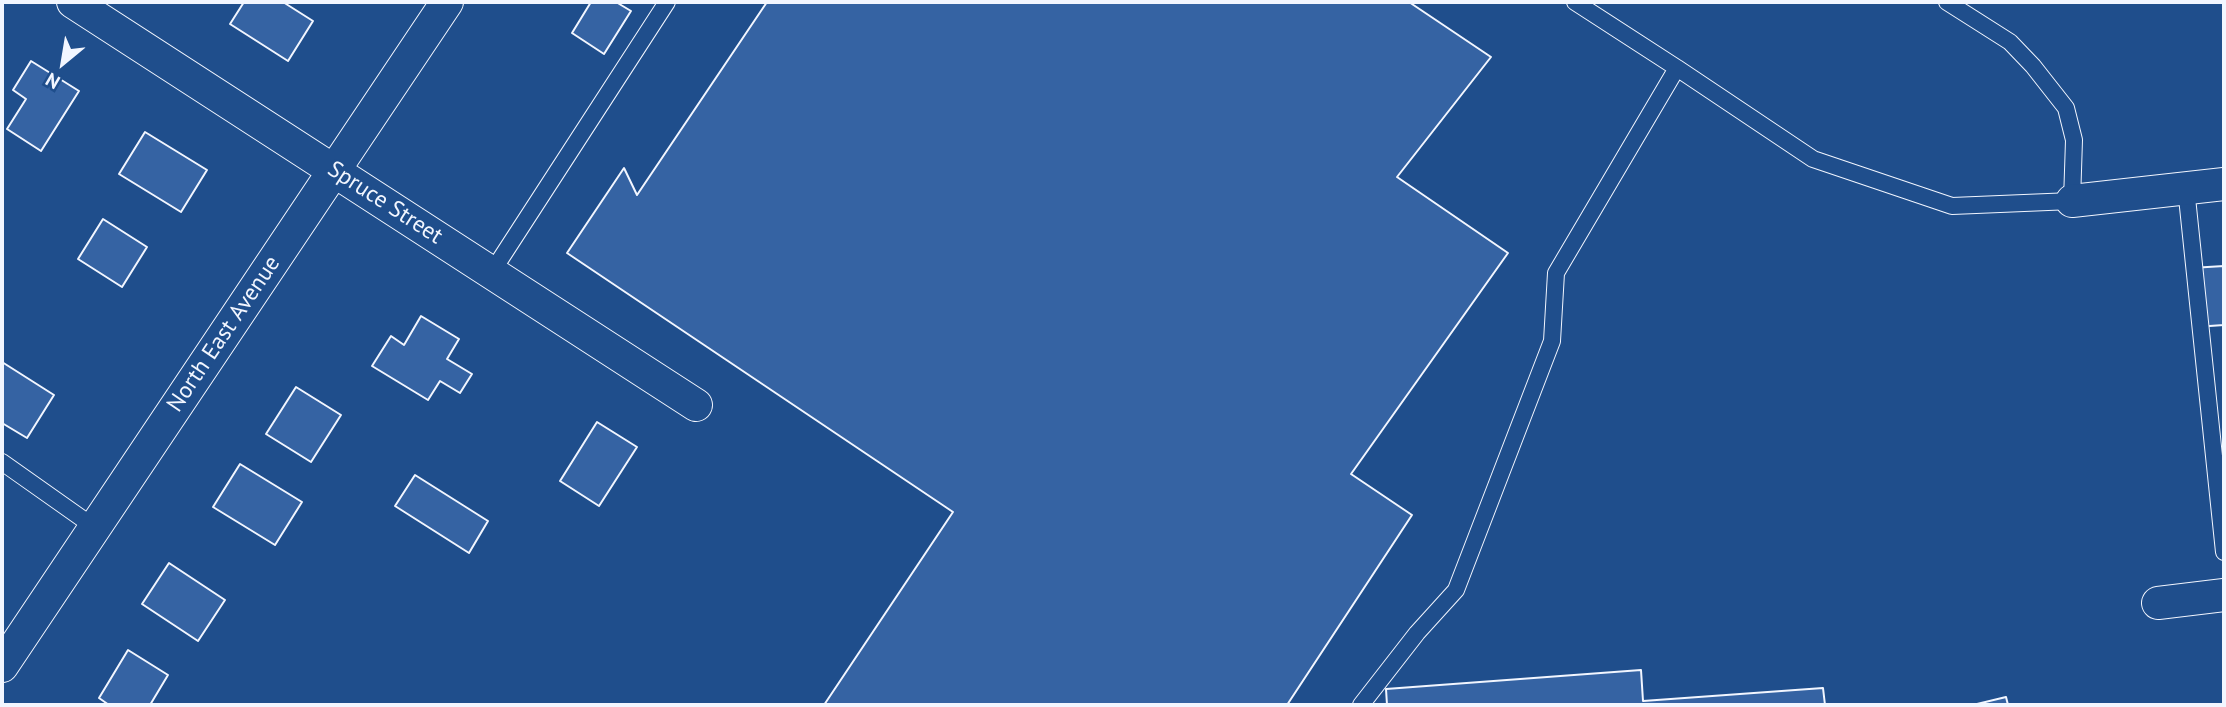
<!DOCTYPE html>
<style>
body{margin:0}
#map{position:relative;width:2226px;height:707px;overflow:hidden;background:#1f4e8c;font-family:"PT Sans",sans-serif}
canvas{display:block}
.frame{position:absolute;inset:0;border:4px solid #f2f6ff;pointer-events:none}
.north{position:absolute;left:28px;top:28px;width:70px;height:70px;-webkit-text-stroke:5px #1f4e8c;paint-order:stroke;rotate:210deg;font-size:19px;font-weight:700;line-height:28px;text-align:center;color:#f2f6ff}
.north::after{content:'';display:block;margin:auto;width:24px;height:32px;background:#f2f6ff;clip-path:polygon(50% 0,100% 100%,50% 72%,0 100%)}
</style>
<div id="map">
<canvas width="2226" height="707"></canvas>
<div class="frame"></div>
<div class="north">N</div>
</div>
<script>
const ctx = document.querySelector('canvas').getContext('2d');
ctx.lineJoin = 'round';
function paint(path, color) { ctx.fillStyle = color; ctx.fill(path, 'evenodd'); }
function strokePath(path, color, width, dash) { ctx.strokeStyle = color; ctx.lineWidth = width; ctx.lineCap = dash ? 'butt' : 'round'; ctx.setLineDash(dash || []); ctx.stroke(path); }
function label(font, color, halo, rows, align = 'center') {
  ctx.font = font + ' "PT Sans",sans-serif'; ctx.lineWidth = 5; ctx.setLineDash([]); ctx.textBaseline = 'middle'; ctx.strokeStyle = halo; ctx.fillStyle = color; for (const [text, x, y, turn = 0] of rows) {
    ctx.save(); ctx.translate(x, y); ctx.rotate((+turn || 0) * Math.PI / 180); ctx.textAlign = isNaN(turn) ? turn : align; if (halo) ctx.strokeText(text, 0, 0); ctx.fillText(text, 0, 0); ctx.restore();
  }
}
const building = new Path2D(`
 M244,2H283L313,21L288,61L230,24Z
 M591,2H616L631,11L604,54L572,33Z
 M767,2H1409L1491,57L1397,177L1508,253L1351,474L1412,515L1287,705H824L953,512L567,253L624,168L637,195Z
 M31,61L79,91L41,151L7,129L26,99L13,90Z
 M145,132L207,170L181,212L119,174Z
 M103,219L147,247L122,287L78,259Z
 M2224,266V325L2195,327L2191,268Z
 M421,316L459,339L447,359L472,374L460,393L440,381L428,400L372,366L391,336L404,345Z
 M2,362L54,395L27,438L2,423Z
 M296,387L341,415L311,462L266,434Z
 M597,422L637,447L599,506L560,481Z
 M240,464L302,502L275,545L213,507Z
 M415,475L488,521L469,553L395,506Z
 M169,563L225,600L198,641L142,604Z
 M128,650L168,675L150,705H109L99,698Z
 M1641,670L1643,701L1823,688L1825,705H1387L1386,689Z
 M2006,697L2008,705H1977V704Z`);
paint(building, '#3563a3');
strokePath(building, '#f2f6ff', 2);
const service = new Path2D(`
 M1575,2L1677,68
 M2186,188L2224,552
 M492,272L667,2
 M2,462L94,527
 M1361,705L1417,633L1456,590L1552,341L1556,273L1677,68L1813,159L1952,206L2072,201L2074,140L2066,108L2033,66L2010,42L1947,2`);
const minor = new Path2D(`
 M73,2L696,405
 M2072,201L2224,184
 M2158,603L2224,595
 M2,666L447,2`);
strokePath(service, '#f2f6ff', 18);
strokePath(minor, '#f2f6ff', 34);
strokePath(service, '#1f4e8c', 16);
strokePath(minor, '#1f4e8c', 32);
label('23px', '#f2f6ff', '#1f4e8c', [
 ["Spruce Street",385,203,33],
 ["North East Avenue",224,334,-56]
]);
</script>
